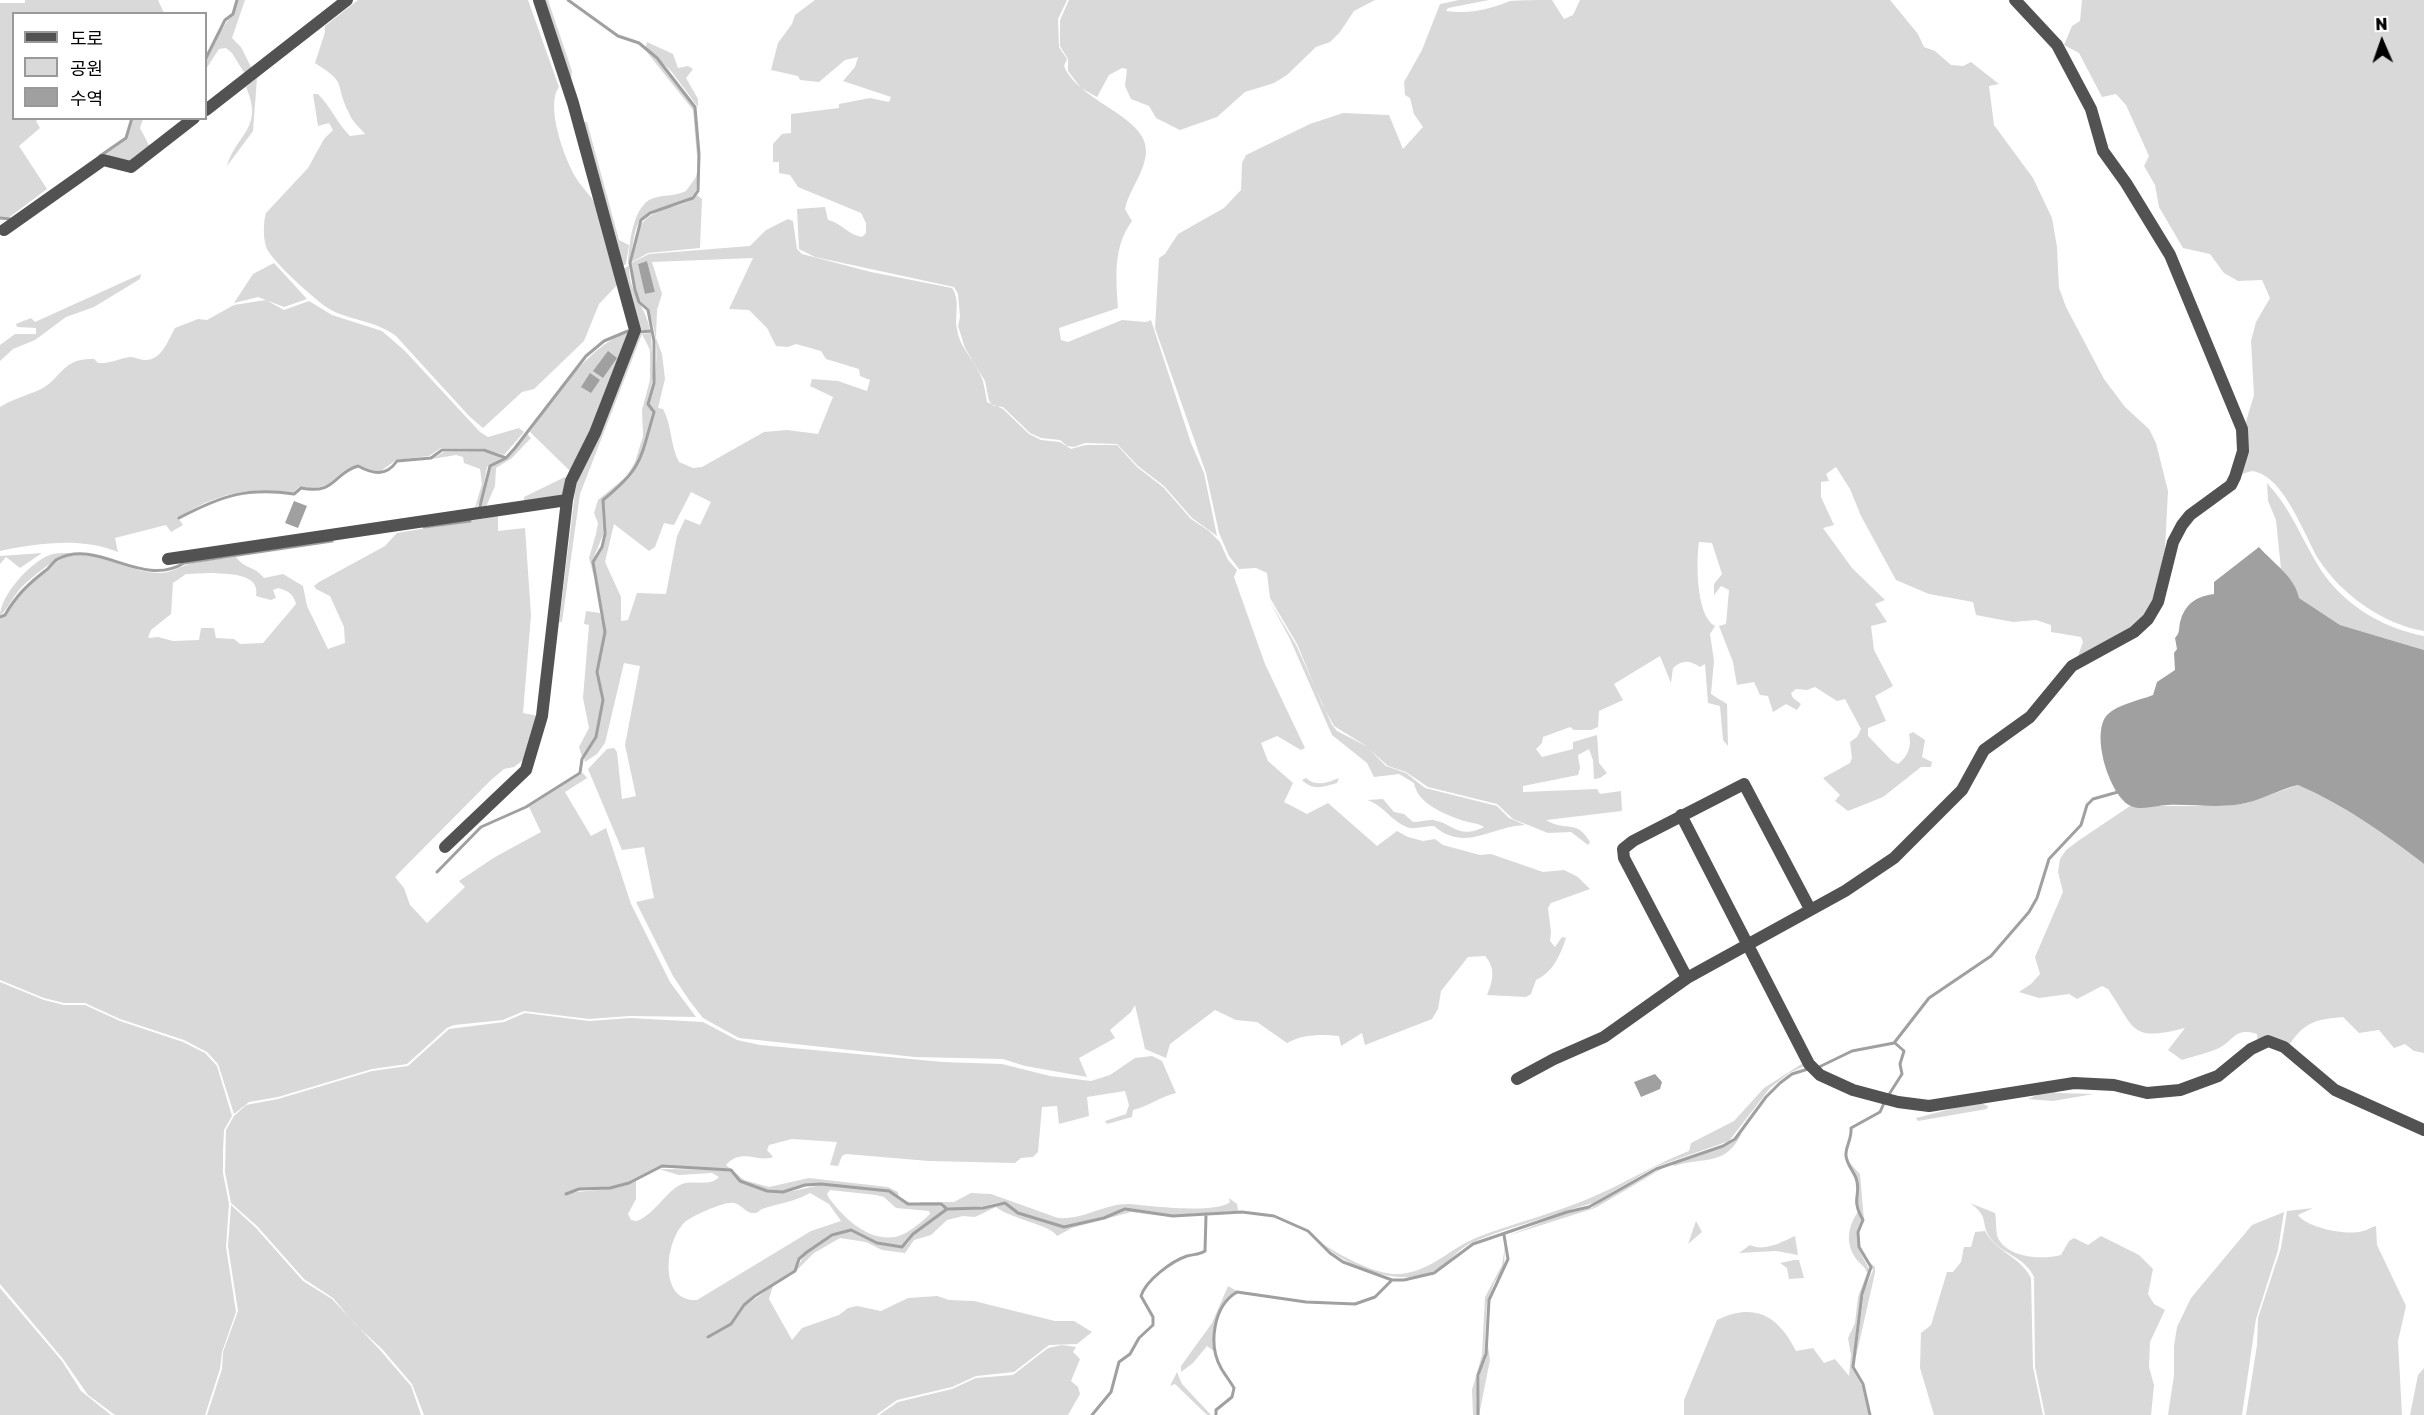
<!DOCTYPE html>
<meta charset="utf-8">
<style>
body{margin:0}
#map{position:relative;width:2424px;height:1415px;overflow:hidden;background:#fff;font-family:"Golos Text","Noto Sans KR",sans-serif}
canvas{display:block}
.legend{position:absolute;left:12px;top:12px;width:195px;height:108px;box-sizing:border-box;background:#fff;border:2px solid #999;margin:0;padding:8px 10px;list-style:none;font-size:18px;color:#000}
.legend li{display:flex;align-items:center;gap:12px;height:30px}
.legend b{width:30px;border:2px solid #999}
.north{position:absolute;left:2352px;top:12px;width:60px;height:60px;-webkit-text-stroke:4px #fff;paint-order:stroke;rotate:358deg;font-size:16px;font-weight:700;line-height:24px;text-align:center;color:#000}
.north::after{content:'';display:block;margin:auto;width:21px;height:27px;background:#000;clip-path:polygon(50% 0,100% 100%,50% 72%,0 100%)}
</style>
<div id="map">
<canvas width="2424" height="1415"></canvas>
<ul class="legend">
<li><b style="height:8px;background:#525252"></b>도로</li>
<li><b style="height:16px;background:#d9d9d9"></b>공원</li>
<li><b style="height:16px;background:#a0a0a0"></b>수역</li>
</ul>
<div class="north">N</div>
</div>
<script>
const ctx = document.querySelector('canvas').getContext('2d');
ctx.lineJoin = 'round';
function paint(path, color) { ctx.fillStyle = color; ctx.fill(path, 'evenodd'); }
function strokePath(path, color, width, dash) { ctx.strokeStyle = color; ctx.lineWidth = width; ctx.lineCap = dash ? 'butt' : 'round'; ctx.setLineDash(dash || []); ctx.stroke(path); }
paint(new Path2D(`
 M25,0H158L164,13L14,14V118L39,119L36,121L40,128L19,146L47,189L7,219L0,217V3H25Z
 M238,0H245L232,38L241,47L252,69L245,74L232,53L226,48L219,49L206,69C205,42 232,23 238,0Z
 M358,0H528L559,87C545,105 564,158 576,178C582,188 593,197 597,208C606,233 610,260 617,285L599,304L584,341L534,389L522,392L483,428L469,416L396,336C376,321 353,321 331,310C318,303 273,262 267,249C263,240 263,222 266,213L308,168L324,139L333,130L329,123L318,126L313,94H318C331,107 337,123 350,136L365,134C359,127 351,120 348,111C334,81 348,84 315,63L325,32V26Z
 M544,0H548L572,71L571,81Z
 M815,0H1067L1058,19L1059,47L1067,59L1064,66C1079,103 1149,116 1146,153C1144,174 1129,190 1125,209L1132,221C1113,247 1116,277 1118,308L1059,328L1061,340L1068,342L1122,320L1146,322L1151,320L1191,443L1204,473L1217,536L1192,518L1164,486L1138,466L1117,444L1085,443L1074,447L1067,446L1060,440L1041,438L1030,433L1003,407L994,406L989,401L985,381L965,348L958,326L960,317L958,294L954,287L815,257L799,249L797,209L825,207L828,220C842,223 848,235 862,237L866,233V223L861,213L798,187L790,175L779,173V162H773V144L782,134L791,133V114L839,108V104L870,98L889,102L891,97L843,81L855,67L858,57L845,60L819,82L800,80L798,76L771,70L778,43L792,24L795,15Z
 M1069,0H1375L1354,11L1340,32L1330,42L1316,47L1287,75L1274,83L1245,92L1217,117L1180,130L1156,118L1149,106L1131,99L1125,86L1127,69L1122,68L1109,75L1097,97L1081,88L1068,71V59L1060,46V20Z
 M1459,0H1489L1448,8L1446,11C1471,14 1487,10 1510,1C1521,0 1540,0 1552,0L1564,19L1573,15L1580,0H1890L1918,34L1924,47L1935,51L1951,65L1963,66L1971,62L1999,84L1989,86L1994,125L2033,178L2052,218L2057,247L2059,288L2066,307L2104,379L2125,407L2149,429L2156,443L2168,491L2165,549L2153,606L2134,628L2077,659L2083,642L2081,637L2051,632V625L2036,620L2013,622L1976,615L1973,602L1929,594L1896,580L1861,516L1850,489L1836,467L1826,474L1829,481L1821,482V497L1834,525L1823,528L1852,568L1885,600L1875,604L1887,622L1871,626L1874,650L1893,686L1875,696L1886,721L1868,728V736L1891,760L1898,764C1908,756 1912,746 1909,734L1913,732L1925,740L1922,757L1932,762L1931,767H1921L1883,797L1848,811L1835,801L1840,795L1823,778L1850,763L1852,758L1850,742L1857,737L1861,729L1845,699L1837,701L1815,687L1807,690L1796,689L1791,693L1793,698L1801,704L1797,710L1786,704L1773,712L1768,696L1760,695L1754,682L1737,685L1733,662L1719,626L1726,624L1729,590L1721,586L1714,595V584L1722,574L1712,543L1699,542C1696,561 1696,617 1715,626L1710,634L1714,661L1711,694L1727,704L1728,746L1723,740L1720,706L1708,703L1705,664L1700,667C1689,660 1682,660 1673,668L1671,683L1660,656L1614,684L1623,700L1599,711L1598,727L1591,730H1574L1570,727L1543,737L1542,743L1536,749L1542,757L1573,749V742L1597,735L1599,763L1607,773L1600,778L1594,779L1593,760L1589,749L1578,755L1580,768L1578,775L1523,786V792L1597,789L1600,794L1621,791L1622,811L1546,820C1568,833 1576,818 1590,842L1588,845L1571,832L1548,833L1513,819L1497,804L1428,787L1406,772L1388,766L1368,748L1386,766L1406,773L1425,788L1497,806L1509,818L1525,825C1491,826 1465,853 1434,826C1427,826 1417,829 1410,828C1392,823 1384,805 1367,800L1383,799L1394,812L1404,814L1413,822C1419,822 1426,820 1433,820C1453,823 1458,840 1484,827C1479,823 1469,823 1461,820C1444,814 1417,803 1414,783L1399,774L1374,777L1367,763L1332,735L1290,639L1269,600L1296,645L1332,725L1337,731L1368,747L1334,726L1322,704L1297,644L1270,598L1267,573L1256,568L1239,569L1229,556L1219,533L1206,473L1155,328L1159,258L1165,254L1178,234L1224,208L1241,190L1242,163L1246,155L1310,124L1343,113L1389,115L1403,149L1423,127L1414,114L1410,98L1405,95L1404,82L1422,50L1440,4Z
 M2082,0H2424V631C2383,624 2342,595 2319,560C2304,535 2284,475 2252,471L2238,475L2244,428L2254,395L2251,341L2256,322L2270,298L2262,280L2238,281L2224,273L2210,254L2183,248L2159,207L2155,185L2144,166L2149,156L2126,105L2116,94L2102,97L2079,53L2064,45L2072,26L2080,21Z
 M647,42L673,54L678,68L688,66L693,69L686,78L698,99V107L671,71L646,47Z
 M646,51C660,61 687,92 694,107C698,115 700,187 695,194C682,210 654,203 641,219C632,231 634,251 628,264C629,246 632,211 649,200C660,194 675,197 686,191L696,177L698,168L693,110Z
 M257,78L253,131L227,166C237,133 264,129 246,87Z
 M133,119H143L140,128L150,147L129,164L98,159L127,138Z
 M582,122H587L619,240L629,245L626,264L619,268Z
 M697,195L702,199L700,248L648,253L632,262C638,224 638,216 676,206C685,203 691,202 697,195Z
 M788,219L793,221L797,249L802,254L871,272L952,288C961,301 954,316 957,329C959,346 971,356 978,370C984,380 985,391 987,402L1003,409L1029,434L1041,440L1060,442L1071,449L1085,445H1117L1137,467L1163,487L1191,519L1209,531L1220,542L1228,560L1237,570L1234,577L1265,664L1305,748L1301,750L1277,736L1261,743L1268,761L1293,783L1284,802L1307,814L1328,803L1377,846L1397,831L1408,837L1423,841L1435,839L1443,845L1480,855L1491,854L1543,872L1564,870L1578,877L1590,889L1551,903L1548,908L1551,932L1550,941L1555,947L1562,937L1566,938C1560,956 1553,972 1536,980L1531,994L1526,997L1487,995C1493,981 1496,968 1485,956L1468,957L1441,991L1438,1009L1432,1019L1365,1045L1362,1033L1341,1046L1339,1036C1321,1034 1303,1034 1287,1043L1257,1022L1236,1020L1215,1010L1170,1044L1166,1058L1145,1049L1135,1005L1131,1012L1110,1030L1115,1038L1079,1058L1087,1077L1025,1066L1003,1059L915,1057L739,1038L703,1018L689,1000L673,976L636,902L654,898L644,847L622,850L588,769L607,749L614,748L617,752L622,799L636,796L625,745L640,666L624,663L605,743L597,754L585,762L584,758L597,737L604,700L597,671L606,631L594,562L602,547L605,534L603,500C645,466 640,460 654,411L649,404C657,377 661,338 648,311C647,307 642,304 640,300C634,289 633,276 631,263L649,254L750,246L766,230ZM753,258L729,309L749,310L767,328L776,346L788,347L796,344L821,351L826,359L859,369L860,376L870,380L867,391L838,381L812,379L810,386L833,397L818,434L787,430L764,432L702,467L693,468L679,462C670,445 672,425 663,409L658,408L665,379L662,354L656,338L657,310L662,294L652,262ZM647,261L655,292L646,294L638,264ZM691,492L711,502L700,525L685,519L677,536L666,594L637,593L628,620L621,621V597L605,562L614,524L649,551L655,547L664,523L674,525Z
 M274,263L307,299L284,307L258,297L234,303L253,274Z
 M629,266C628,291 646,307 650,330H637L620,270Z
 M141,274L140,279L94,307L66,317L35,340L13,349L0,361V345L15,334H36V328L17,327L16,324L31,318L35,322Z
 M266,300L284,310L309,301L332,315L382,331L405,351L480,432L488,437L519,428L524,432L504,455L483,448H441L429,456L396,460L381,471L371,472L357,465C332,472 335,493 299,487L292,493C246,487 218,493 178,518L183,525L171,532L166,525L115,538L118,552C81,537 38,543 0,551V407C13,399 25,396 39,390C61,380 62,357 94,359L98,363C110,364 120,358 131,357C135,357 140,360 144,360C162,361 168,340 175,328L198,319L207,320L234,305Z
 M629,333L599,413L570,471L530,432C552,401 591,341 629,333Z
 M651,333L653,378L647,403L652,412C649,424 642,458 636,467C627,481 614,489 602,500L603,535L592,562L594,577L589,558L596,534L598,523L594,513L598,500L627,476L635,462L643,436L642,410L650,380V350L642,334L580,494L562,622H559L576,485L638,334Z
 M527,434L531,438L512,458L496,468L495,486L485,509L480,510L490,467L506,459Z
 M485,451L502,458L487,467L481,500L474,511L482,484L480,469L464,463L463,457L456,455L432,459L444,452Z
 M565,477L567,482L561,497L524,502V497Z
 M2267,483C2289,506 2300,535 2316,562C2338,601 2380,628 2424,636V650L2340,625L2299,598L2281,569L2276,520L2268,501Z
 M498,516V531L525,528L531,615L523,713L538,716L527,757L514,767L504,769L491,780L395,877L404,888L410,905L427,923L465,887L459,881L495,857L541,832L529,807L583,773L587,778L565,792L591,836L606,828L631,904L670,982L696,1017L630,1016L589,1019L524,1011L503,1020L454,1025L447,1028L407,1064L372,1069L278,1097L249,1102L234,1114L218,1064L207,1052L184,1040L120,1019L85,1003H64L44,998L0,980V619C10,615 13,602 19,594C25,586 57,560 66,557C97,548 128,573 160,573C170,573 177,568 186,565C202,560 220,560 236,557C244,569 255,566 264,578L283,574L303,586L307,606L328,649L345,643L344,627L330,596L316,589L314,586L319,582L385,546L397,533ZM210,573C225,574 261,572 256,596L271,600L276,598L273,590L278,588C288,591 293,593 296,604L263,643L240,644L234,639L216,638L214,628H201L199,640L173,641L158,637L148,638L151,630L171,614L173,583L186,574Z
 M42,553L20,568L6,557L0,564V556Z
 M69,553C56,558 25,581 17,593C11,600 7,610 0,616C0,596 30,562 50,555C55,553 63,553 69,553Z
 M586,611L600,613L604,632L596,672L602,701L595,737L582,757L579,747L589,728L583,698L589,625L584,624Z
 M1306,778C1316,787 1327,783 1339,778L1337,783C1323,787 1313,791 1302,780Z
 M2298,785C2344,805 2384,833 2424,864V1053L2414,1051L2405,1044L2394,1048L2379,1030L2359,1033L2343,1017C2315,1019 2303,1023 2288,1047L2258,1041L2257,1034C2234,1027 2234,1041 2219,1048C2208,1053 2194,1056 2182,1060L2168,1050L2185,1028C2130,1042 2136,1030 2108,989L2102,986L2077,999L2069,994L2039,998L2019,992L2031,984L2040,974L2035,957L2063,892L2058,872L2060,859L2066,850L2078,841L2130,806H2228L2247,803Z
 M0,982L44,1000L64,1005H85L120,1021L183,1042L205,1053L217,1066L232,1116L224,1130L223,1151V1173L229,1204L226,1247L236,1312L222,1352L220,1369L205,1415H115L88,1395L63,1359L0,1284Z
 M525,1013L589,1021L630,1018L703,1022L737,1040L760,1045L943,1062L1002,1064L1050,1076L1091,1081L1110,1075L1135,1058L1152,1056L1162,1061L1176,1093C1160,1097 1149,1106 1133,1110L1132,1117L1107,1124L1105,1121L1126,1114L1129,1105L1125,1091L1087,1097L1089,1116L1059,1124L1057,1106L1042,1107L1038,1152L1033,1157L1021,1158L1015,1163L929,1161L846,1154L842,1156L838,1166L830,1165L837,1142L792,1139L769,1145L767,1150L773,1157C759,1163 741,1147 726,1165L744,1180L769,1187L809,1178L888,1187L898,1192L899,1199L889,1191L821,1184H804L783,1191H767L741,1180L732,1173L740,1182L768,1192L783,1193L821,1185L846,1187L888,1192L908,1204L938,1205L945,1209L912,1234L901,1246L877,1243L850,1229L831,1235L807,1251L799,1259L794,1270L755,1295L743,1305L730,1324L708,1337L707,1339L731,1325L745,1306L773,1286L769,1299L792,1340L802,1328L839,1315L848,1308L857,1306L881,1311L908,1298L937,1296L949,1300L974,1301L1055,1321H1074L1092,1332L1077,1344L1049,1345L1014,1372L976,1376L952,1387L897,1400L876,1415H424L412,1384L382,1349L355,1324L333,1298L304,1279L257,1226L231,1203L225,1172L226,1130L234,1116L246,1105L278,1099L372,1071L408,1066L449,1029L504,1022ZM662,1165C685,1168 709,1167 731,1170L659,1169L679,1175L712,1173L719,1177C709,1188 690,1178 678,1186C663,1196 654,1214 637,1221L631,1220L628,1214L636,1199V1181C615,1192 587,1189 565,1194C579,1188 593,1191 608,1188C628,1185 644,1174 662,1165ZM830,1190L876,1195L884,1197L896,1208L929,1211L930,1214C922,1222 906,1235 895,1237C867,1241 844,1218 829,1198L827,1194ZM810,1193L829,1204L841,1221L811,1231L697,1300C658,1302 665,1242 684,1223C691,1216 725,1201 734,1203C741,1204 747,1214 754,1213C759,1213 758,1211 762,1209C779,1203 794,1202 810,1193Z
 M1803,1063L1805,1066L1789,1073L1770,1088L1729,1141L1655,1167L1593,1203L1572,1209C1539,1220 1503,1229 1471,1243C1457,1250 1448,1264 1434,1271C1400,1288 1346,1267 1320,1242C1339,1255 1377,1276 1400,1274C1432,1271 1450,1248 1478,1237C1517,1222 1560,1212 1599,1194C1629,1181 1657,1163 1689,1151L1691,1143L1734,1121L1764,1088Z
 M2048,1090L2058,1093L2094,1094L2053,1101L2028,1099Z
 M1978,1102L1988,1106L1987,1109L1918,1121L1916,1118Z
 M1742,1133C1725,1167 1706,1156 1674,1166L1673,1163L1724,1147Z
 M1848,1161L1860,1174L1864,1220L1855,1202L1858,1187L1857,1178Z
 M1670,1164L1595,1208L1507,1236L1567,1213L1592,1208L1605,1198Z
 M971,1193L991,1194L1058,1218C1084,1220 1105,1203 1130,1204C1150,1206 1216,1214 1230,1202L1229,1198L1237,1204L1238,1211L1173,1215L1124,1208L1104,1217L1064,1226L1018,1212L1005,1202C990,1203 977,1209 962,1209C946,1209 936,1202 920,1205V1202H954Z
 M1005,1203L1017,1213L1065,1227L1101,1220L1131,1209L1172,1217L1131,1212L1072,1228L1057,1236C1051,1225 1011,1219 996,1207L975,1217L963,1216L947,1220L931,1235L914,1240L905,1253L882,1250L866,1242L840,1238L814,1253L796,1271C804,1249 828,1236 850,1231L877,1244L901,1248L908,1243L913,1235L948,1209L983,1208Z
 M1970,1203L1995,1213C1997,1221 1995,1234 1999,1240C2010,1258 2043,1260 2061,1255L2069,1241L2074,1238L2088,1245L2101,1236L2139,1255L2153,1269L2148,1294L2154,1304L2165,1310L2150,1342L2149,1367L2154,1385L2151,1415H2045L2035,1367L2034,1277C2025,1257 2004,1255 1991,1239C1979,1223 1991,1218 1970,1203Z
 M231,1205L256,1228L303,1281L332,1299L380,1350L411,1386L421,1415H207L222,1369L223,1352L238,1311L228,1246Z
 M2313,1208L2298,1215C2307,1228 2348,1236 2363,1231C2368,1230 2371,1227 2376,1226L2377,1245L2406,1306L2398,1341L2402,1415H2246L2257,1345L2258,1318L2281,1248L2287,1211Z
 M1858,1212L1862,1221L1857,1231L1858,1248L1870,1271L1861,1294L1852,1368L1862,1386L1869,1415H1684V1400L1717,1320C1754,1302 1778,1315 1796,1351L1813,1348L1824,1363L1835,1359L1849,1376L1851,1355L1848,1338L1855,1323L1858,1297L1867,1273C1865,1266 1862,1266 1858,1261C1845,1246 1847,1227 1858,1212Z
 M2284,1212L2278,1250L2256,1319L2242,1415H2168L2174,1375V1346L2177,1327L2191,1298L2252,1225Z
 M1696,1221L1702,1232L1688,1244Z
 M1985,1231C1996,1252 2021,1257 2031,1278L2033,1367L2043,1415H1934L1920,1368L1921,1333L1931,1325L1947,1272H1953L1961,1262L1964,1247H1971L1975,1232Z
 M1795,1236L1798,1255L1776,1251L1739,1253L1750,1245C1764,1252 1782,1242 1795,1236Z
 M1505,1246L1504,1268L1494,1283L1487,1303L1484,1356L1478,1375L1477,1415H1473L1472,1390L1482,1355L1485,1297L1502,1265Z
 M1794,1260H1799L1804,1278L1789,1279L1787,1268L1780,1263Z
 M1868,1261L1875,1267V1273L1855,1361L1864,1292L1873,1270Z
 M1228,1286L1237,1291C1216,1300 1212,1332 1215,1352L1207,1346L1193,1363L1181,1372V1366L1212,1323Z
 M0,1288L62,1361L81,1391L111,1415H0Z
 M1062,1345L1076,1347L1073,1352L1080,1359L1071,1381L1078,1387L1080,1394L1068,1415H879L898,1402L952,1389L976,1378L1013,1375L1048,1348Z
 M1488,1346L1490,1360L1479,1415L1480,1373L1486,1359Z
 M2424,1368V1415H2410L2418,1375Z
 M1177,1372L1182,1384L1211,1415H1207L1175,1384L1170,1386Z`), '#d9d9d9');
paint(new Path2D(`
 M647,261L655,292L645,294L638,264Z
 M608,351L617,358L603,378L593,371Z
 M590,373L600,380L591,393L581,387Z
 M294,501L307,506L298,528L285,523Z
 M2259,547C2273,563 2295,577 2299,598L2340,625L2424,650V864C2384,833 2344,805 2298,785C2280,789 2264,799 2246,803C2220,809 2194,804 2168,805C2157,805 2141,811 2131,806C2110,797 2090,734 2107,715C2118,704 2138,701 2153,695L2157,682L2175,670L2174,653L2177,649L2175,638C2181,632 2178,627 2181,619C2186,603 2198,596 2214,594V582Z
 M1655,1074L1662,1082L1660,1089L1641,1097L1634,1082Z`), '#a0a0a0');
strokePath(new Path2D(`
 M206,58L225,20L233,14L237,0
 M100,156L126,138L132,118
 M0,218L10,219
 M638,332L652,331
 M479,510L490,466L506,458L515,448L586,356L604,341L628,331
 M179,518C221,496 246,487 294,494L301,488C336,495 333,473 358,466C373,474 386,477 397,461L431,458L442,450H484L506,458
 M424,527L470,521
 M0,617L5,615C16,596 27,585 45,571C50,568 53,561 58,559C98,538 142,589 184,563L332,541
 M437,872L481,827L526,807L580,773L582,759L596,737L603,700L597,672L605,632L593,562L602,547L605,534L603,500C643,467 640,460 654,412L648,404L654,383V341L648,310L639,302L635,290L630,263L641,220L650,213L693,198L698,191L699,154L695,107L657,58L639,43L618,36L568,0
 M1817,1068L1852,1051L1894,1043L1929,998L1991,956L2029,912L2037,898L2049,859L2081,825L2087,805L2093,799L2118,792
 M1888,1096L1902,1074L1900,1064L1904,1051L1895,1043
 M566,1194L579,1189L610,1188L629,1183L662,1166L731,1170L740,1181L767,1191L783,1192L805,1185L821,1184L889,1191L908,1204H941L947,1209L983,1208L1005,1203L1018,1213L1064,1227L1104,1218L1125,1209L1173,1216L1242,1212L1274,1216L1308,1231L1330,1253L1343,1262L1392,1280H1404L1434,1273L1473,1244L1567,1212L1589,1207L1656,1169L1723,1146L1735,1139L1766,1097L1780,1083L1792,1074L1808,1069
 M708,1337L731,1324L744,1305L755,1296L795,1271L799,1259L807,1252L832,1235L851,1230L877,1243L902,1247L913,1234L947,1209
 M1092,1415L1111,1392L1119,1362L1130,1354L1139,1338L1153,1325V1317L1141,1296C1146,1280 1172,1261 1187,1256C1194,1254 1199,1255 1205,1251L1206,1215
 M1216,1415V1410L1232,1397L1234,1388C1230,1381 1225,1375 1221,1368C1208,1345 1213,1306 1237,1292L1306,1302L1355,1304L1375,1297L1392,1280
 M1478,1415V1375L1486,1354L1489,1300L1508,1259L1504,1235
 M1870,1415L1863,1384L1853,1367L1862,1294L1871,1267L1859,1247L1858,1232L1863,1220C1850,1198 1862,1195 1856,1178C1853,1171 1847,1164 1846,1156C1845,1147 1852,1140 1851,1128L1880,1112L1885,1101`), '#a0a0a0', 3);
strokePath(new Path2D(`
 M206,110L347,0
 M4,230L103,160L131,167L194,118
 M168,559L567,500L571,481L595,433L635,330L573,103L539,0
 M1681,815L1809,1064L1820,1075L1853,1090L1898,1102L1929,1106L2074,1083L2114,1085L2147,1093L2180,1090L2218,1076L2251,1049L2268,1041L2284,1047L2335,1090L2424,1130
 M445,847L526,770L542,716L567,500
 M1687,978L1624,858L1623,849L1633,841L1744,784L1810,909
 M1517,1079L1554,1059L1604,1037L1687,978L1845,891L1894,858L1962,790L1984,750L2030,717L2072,666L2134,632L2148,619L2158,602L2173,542L2182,525L2190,515L2231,485L2235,477L2243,451L2242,429L2170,255L2126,183L2103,151L2091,109L2057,45L2015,0`), '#525252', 12);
</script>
